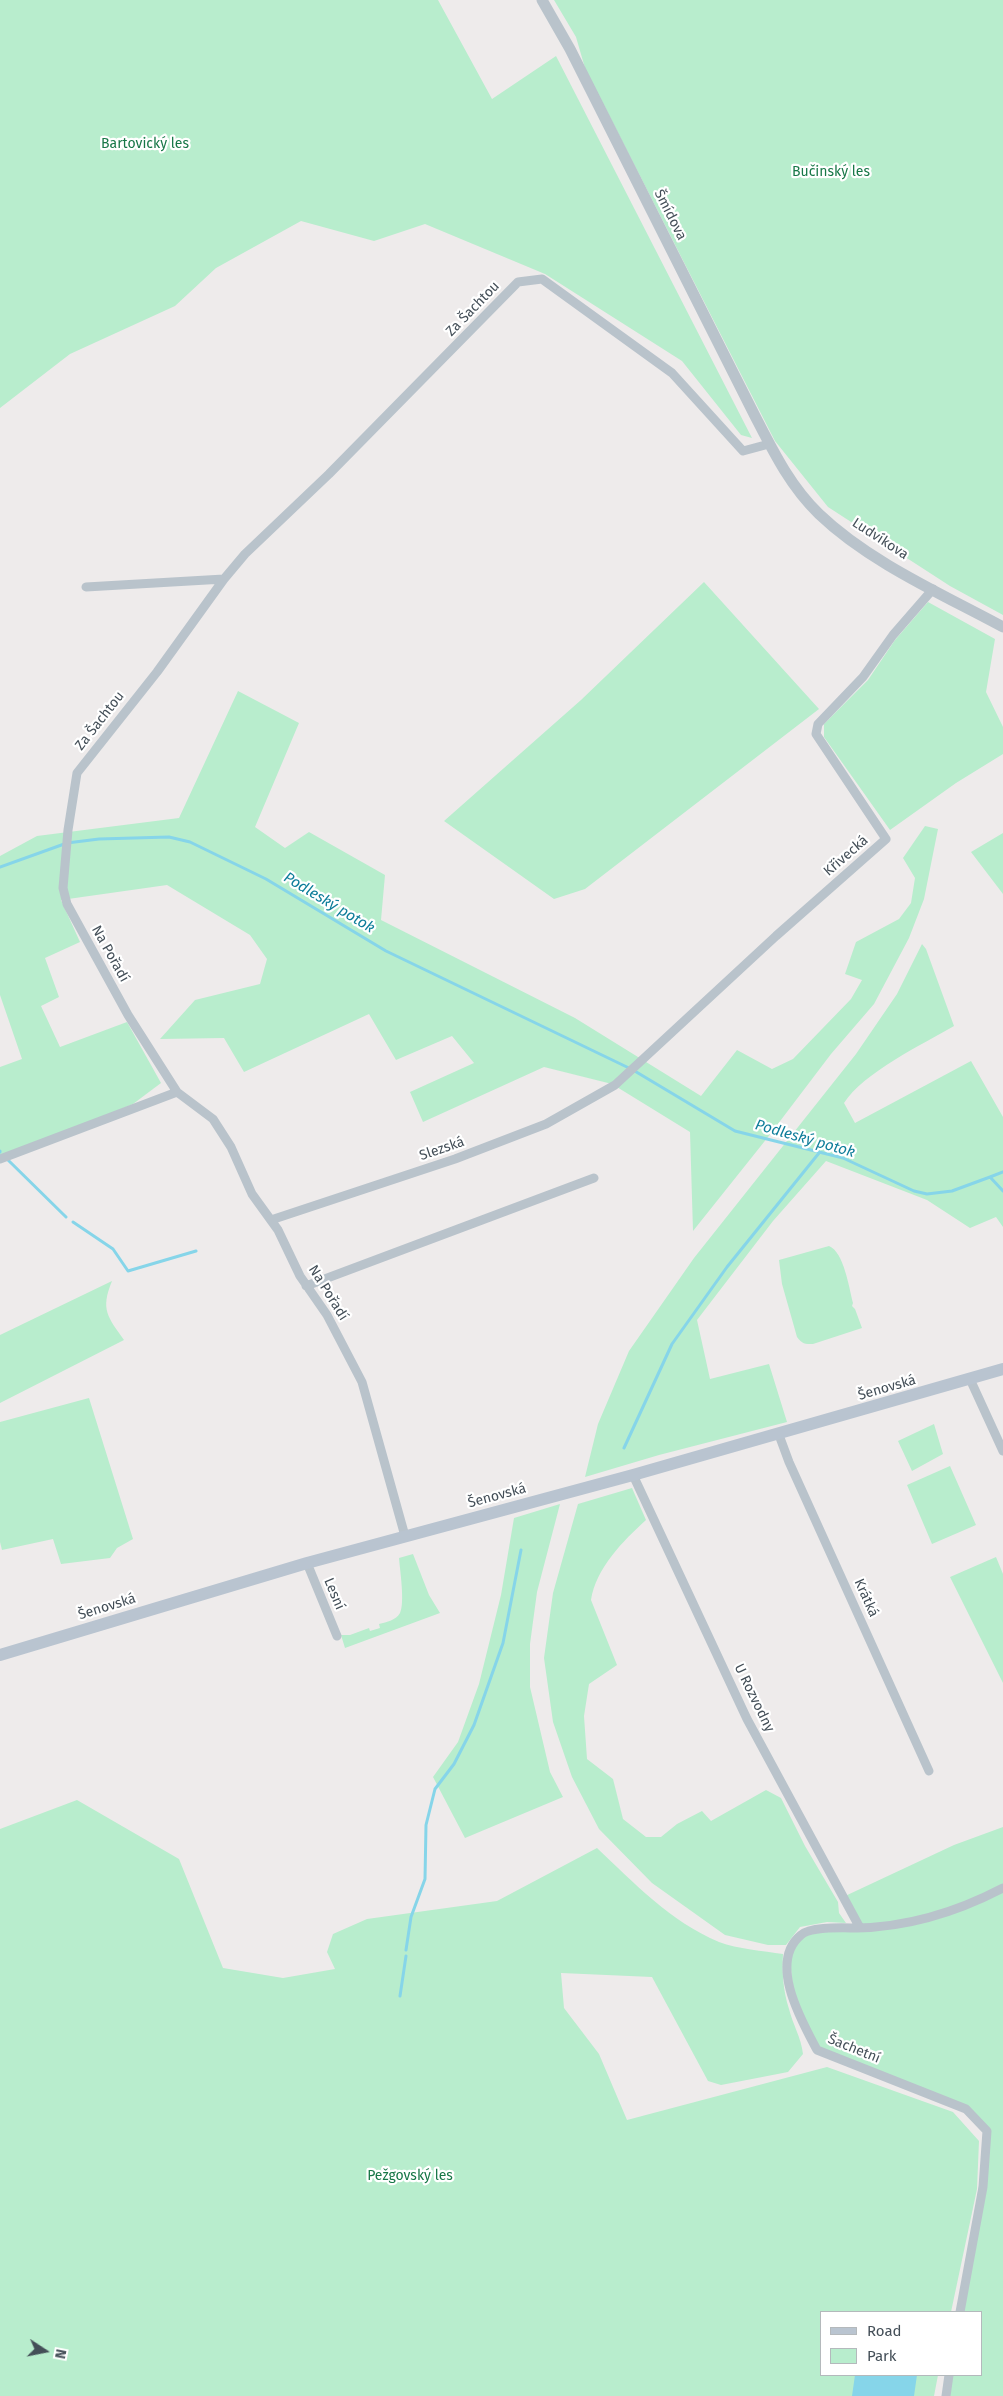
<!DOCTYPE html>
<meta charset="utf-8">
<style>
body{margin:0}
#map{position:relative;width:1003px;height:2396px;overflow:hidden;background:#eeebeb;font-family:"Fira Sans",sans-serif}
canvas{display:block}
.legend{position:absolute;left:820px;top:2311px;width:162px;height:65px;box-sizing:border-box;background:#fff;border:1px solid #b4b9bc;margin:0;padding:6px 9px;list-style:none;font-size:15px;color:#444f58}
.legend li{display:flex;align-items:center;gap:10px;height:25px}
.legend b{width:25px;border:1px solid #b4b9bc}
.north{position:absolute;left:20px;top:2326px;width:50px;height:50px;-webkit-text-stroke:4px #fff;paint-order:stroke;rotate:101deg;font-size:14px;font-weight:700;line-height:20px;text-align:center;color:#444f58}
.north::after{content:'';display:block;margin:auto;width:18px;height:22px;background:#444f58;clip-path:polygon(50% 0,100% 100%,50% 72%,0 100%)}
</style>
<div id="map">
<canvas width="1003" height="2396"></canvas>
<ul class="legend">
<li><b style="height:6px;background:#b9c4d0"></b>Road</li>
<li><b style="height:14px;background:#b8edcd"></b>Park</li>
</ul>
<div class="north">N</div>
</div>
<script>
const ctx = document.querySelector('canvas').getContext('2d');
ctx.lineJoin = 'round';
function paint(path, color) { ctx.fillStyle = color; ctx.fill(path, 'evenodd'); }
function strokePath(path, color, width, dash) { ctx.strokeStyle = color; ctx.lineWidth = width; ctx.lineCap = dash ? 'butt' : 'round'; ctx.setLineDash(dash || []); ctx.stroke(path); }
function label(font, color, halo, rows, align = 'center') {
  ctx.font = font + ' "Fira Sans",sans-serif'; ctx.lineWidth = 4.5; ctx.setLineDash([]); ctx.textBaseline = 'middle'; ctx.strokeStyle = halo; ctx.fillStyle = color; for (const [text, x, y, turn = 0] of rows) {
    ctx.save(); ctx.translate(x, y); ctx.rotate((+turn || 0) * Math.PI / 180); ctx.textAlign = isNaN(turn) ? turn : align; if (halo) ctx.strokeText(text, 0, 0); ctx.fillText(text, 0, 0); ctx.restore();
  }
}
paint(new Path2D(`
 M0,0H438L492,99L556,56L752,438L741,435L682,361L545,274L425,224L374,241L301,221L216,268L175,306L70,354L0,408Z
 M554,0H1003V615L950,586L828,507L775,441L585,68L576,37Z
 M704,582L819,709L585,889L554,899L444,821L581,700Z
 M928,602L995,639L986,692L1003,727V754L956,783L890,830L824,737V724L868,680L895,640Z
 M238,691L299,723L255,827L285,848L309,832L385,875L381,920L575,1018L701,1096L737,1050L772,1069L793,1059L851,999L862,980L845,974L856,942L899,919L911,903L915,878L903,858L925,826L938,829L924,899L909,938L874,1004L831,1054L768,1137L693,1231L690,1132L612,1084L544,1067L423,1122L410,1092L474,1063L452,1036L396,1060L369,1014L244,1072L224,1038L160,1039L195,1000L260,984L267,959L250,935L167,885L61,900L80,942L45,958L59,997L41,1006L60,1047L127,1022L161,1083L133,1104L0,1160V1067L22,1059L0,995V856L37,836L179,818Z
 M1003,833V894L971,852Z
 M922,944L926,949L954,1026C923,1044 863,1073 844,1103L855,1123L971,1061L1003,1117V1227L996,1217L970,1228L927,1200L826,1161L773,1221L697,1320L710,1379L769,1364L787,1422L659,1455L585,1477L598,1424L629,1351L694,1258L856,1054L897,994Z
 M829,1246C844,1252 849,1288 853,1303L852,1306L855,1309L862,1328L813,1344C805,1344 802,1344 797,1337L782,1284L779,1260Z
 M112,1281C100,1310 108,1317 124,1340L0,1403V1335Z
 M89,1398L133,1539L117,1548L110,1558L61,1564L53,1539L2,1550L0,1542V1422Z
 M934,1424L943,1454L912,1471L898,1441Z
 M950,1466L976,1525L932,1544L907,1485Z
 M632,1488L646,1520C623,1541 596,1568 591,1600L617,1665L589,1684L584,1716L587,1759L613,1779L623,1819L646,1837H661L677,1824L702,1811L711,1821L766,1790L781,1798L805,1846L838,1902L839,1913L846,1923L827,1922L800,1927L786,1945H768L725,1935L652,1883L599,1829L572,1777L553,1722L544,1658L553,1593L578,1504Z
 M560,1504L537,1592L530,1644V1687L550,1772L563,1797L465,1838L433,1777L458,1742L479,1684L501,1595L514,1518Z
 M413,1554L429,1595L440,1613L345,1648L341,1635H350L369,1628L370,1631L380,1628L379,1624C387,1622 396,1620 400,1613C405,1603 400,1570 399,1558Z
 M996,1557L1003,1574V1683L950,1577Z
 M77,1800L179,1859L223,1968L283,1978L335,1969L327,1952L333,1934L367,1919L497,1901L597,1848C633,1882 671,1922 719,1942C738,1949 763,1951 783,1954C782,1973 783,1990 789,2009C793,2025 801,2037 803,2054L788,2072L721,2085L708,2081L652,1977L561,1973L564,2008L599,2054L627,2120L827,2067L953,2112L979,2141L977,2189L951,2312H822V2375H938L934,2396H0V1829Z
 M1003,1827V2396H946L949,2375H982V2312H960L987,2131L966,2109L817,2050L795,2006L789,1951L802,1933L860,1928L843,1897L954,1845Z`), '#b8edcd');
paint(new Path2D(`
 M855,2375H917L914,2396H852Z`), '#86d5e9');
strokePath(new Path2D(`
 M0,867L67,843L99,839L169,837L190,842L266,879L386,951L631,1069
 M633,1070L735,1131L843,1158L914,1191L927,1194L952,1191L990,1177L1003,1191
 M0,1151V1152
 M8,1160L66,1217
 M990,1177L1003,1172
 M73,1222L113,1249L128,1271L196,1251
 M624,1448L672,1344L727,1267L819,1153
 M406,1950L411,1917L425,1879L426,1825L435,1789L454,1764L474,1725L503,1643L521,1550
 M400,1996L406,1956`), '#86d5e9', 3);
strokePath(new Path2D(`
 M86,587L224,579
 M0,1159L177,1092
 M271,1220L455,1159L546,1124L615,1085L776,936L886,839L816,734L818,724L863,677L893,635L933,589
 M306,1286L594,1178
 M970,1379L1003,1451
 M779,1435L789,1462L929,1771
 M633,1475L747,1719L860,1928
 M405,1536L362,1382L327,1315L300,1276L278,1230L252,1194L231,1147L213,1119L177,1092L128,1015L67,904L63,888L68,830L77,773L157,672L224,579L245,554L329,474L518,282L542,279L672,373L743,451L769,444
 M307,1563L337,1636
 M960,2312L983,2187L987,2131L966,2109L817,2050C801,2020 768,1962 801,1935C811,1926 844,1928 857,1928C909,1927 957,1912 1003,1888
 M946,2396L949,2375`), '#b9c3cb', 9);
strokePath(new Path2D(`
 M542,0L570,49L755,416C773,451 790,486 819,514C869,562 942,594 1003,627`), '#b9c3cb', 11);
strokePath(new Path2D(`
 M0,1655L307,1563L633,1475L1003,1369`), '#b9c4d0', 12);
label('14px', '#177747', '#fff', [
 ["Bartovický les",145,144],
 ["Bučinský les",831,172],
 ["Pežgovský les",410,2176]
]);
label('14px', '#444f58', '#fff', [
 ["Šmídova",670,215,63],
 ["Za Šachtou",473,309,-46],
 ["Ludvíkova",880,539,33],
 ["Za Šachtou",100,721,-52],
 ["Křivecká",846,856,-41],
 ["Na Pořadí",110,954,61],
 ["Slezská",442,1149,-19],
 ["Na Pořadí",328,1293,58],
 ["Šenovská",887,1388,-16],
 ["Šenovská",497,1496,-15],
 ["Lesní",334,1594,67],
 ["Krátká",866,1598,66],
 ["Šenovská",107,1607,-17],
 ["U Rozvodny",754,1698,64],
 ["Šachetní",854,2049,22]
]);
label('italic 15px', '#0e7d9a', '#fff', [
 ["Podleský potok",329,903,31],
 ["Podleský potok",805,1139,16]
]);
</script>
